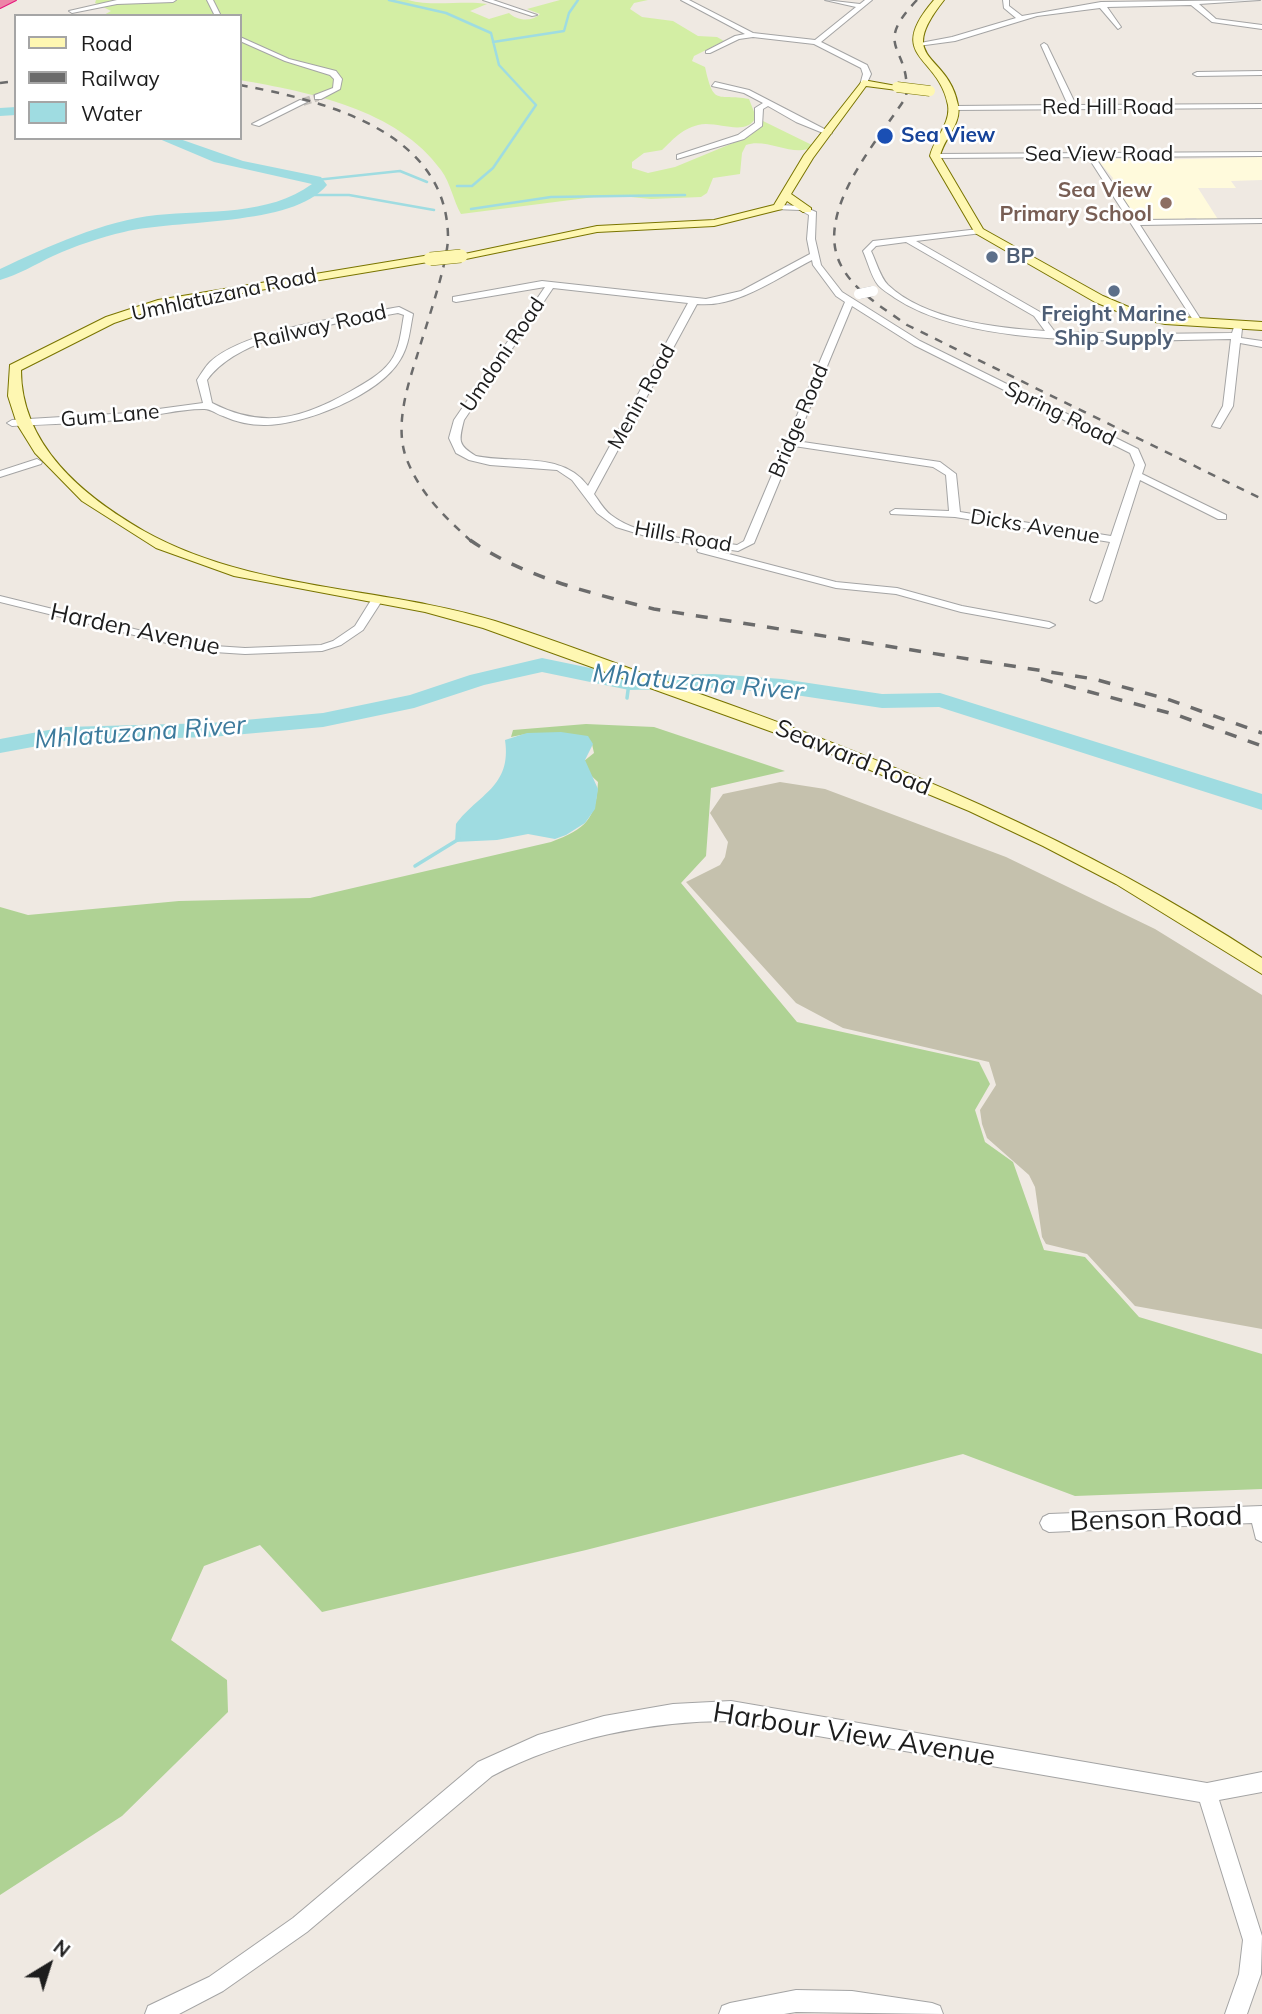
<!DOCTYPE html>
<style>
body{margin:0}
#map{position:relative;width:1262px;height:2014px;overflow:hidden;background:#efe9e2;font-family:Mulish,sans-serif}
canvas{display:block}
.legend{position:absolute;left:14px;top:14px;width:228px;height:126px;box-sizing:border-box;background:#fff;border:2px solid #a5a5a5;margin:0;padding:9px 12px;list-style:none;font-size:21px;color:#1d1d1d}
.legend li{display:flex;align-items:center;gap:14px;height:35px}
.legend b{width:35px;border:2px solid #a5a5a5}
.north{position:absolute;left:14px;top:1930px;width:70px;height:70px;-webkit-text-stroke:5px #fff;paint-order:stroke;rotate:38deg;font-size:19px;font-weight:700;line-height:28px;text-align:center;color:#1d1d1d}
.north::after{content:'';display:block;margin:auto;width:24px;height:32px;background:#1d1d1d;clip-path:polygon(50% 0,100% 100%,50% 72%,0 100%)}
</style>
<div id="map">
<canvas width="1262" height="2014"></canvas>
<ul class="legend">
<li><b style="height:9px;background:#fef7b2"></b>Road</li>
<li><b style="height:9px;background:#6b6b6b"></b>Railway</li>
<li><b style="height:19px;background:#9fdce1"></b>Water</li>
</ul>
<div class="north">N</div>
</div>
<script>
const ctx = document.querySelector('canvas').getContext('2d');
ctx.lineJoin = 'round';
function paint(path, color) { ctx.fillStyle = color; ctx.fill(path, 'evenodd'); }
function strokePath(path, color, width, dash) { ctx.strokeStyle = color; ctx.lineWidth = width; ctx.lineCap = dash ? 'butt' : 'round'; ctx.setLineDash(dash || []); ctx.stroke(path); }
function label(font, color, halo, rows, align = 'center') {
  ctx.font = font + ' Mulish,sans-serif'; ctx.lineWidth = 5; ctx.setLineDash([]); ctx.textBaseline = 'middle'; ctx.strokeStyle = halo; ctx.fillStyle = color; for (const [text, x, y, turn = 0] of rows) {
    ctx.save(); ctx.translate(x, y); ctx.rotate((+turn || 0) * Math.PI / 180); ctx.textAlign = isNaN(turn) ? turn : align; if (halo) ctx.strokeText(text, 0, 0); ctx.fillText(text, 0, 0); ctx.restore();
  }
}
paint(new Path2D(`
 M1262,157V180L1231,181L1236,188H1198L1219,221H1198L1196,218H1185L1186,221H1137L1111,183L1113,178L1096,158L1150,160Z`), '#fffadc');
paint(new Path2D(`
 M780,782L825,789L1006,857L1155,929L1262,995V1329L1135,1306L1087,1254L1046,1244L1042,1237L1035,1187L1029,1175L987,1138L982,1124L980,1110L996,1085L989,1062L843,1028L796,1003L686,882L720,865L725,857L728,842L710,813L723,794Z`), '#c5c1ad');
paint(new Path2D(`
 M96,0H408C433,7 464,0 487,4L470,11L489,19L509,13C517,21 532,22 540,14L527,9L560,0H648L634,3L630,9L642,17L673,21L698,36L717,37L724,41L694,56L692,61L705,67C714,107 716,93 749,99L756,117C746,138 717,120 698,125C680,130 674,139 662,150L644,153L632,162V168L648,173L675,167L750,136L763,121L814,146C795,159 767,137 746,145L742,153L740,174L713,178L707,193L701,197L651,199L610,195L461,214C453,200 451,184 441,170C397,109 309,92 240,80V16H102L111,11L95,3Z`), '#d3eea4');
paint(new Path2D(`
 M586,724L654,727L785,771L711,788L706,856L681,883L797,1022L979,1062L990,1084L975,1110L985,1142L1013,1162L1044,1250L1085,1257L1139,1317L1262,1354V1489L1075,1496L963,1454L586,1550L322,1612L260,1545L204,1566L171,1640L227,1680L228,1712L122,1816L0,1895V907L28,915L179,901L310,898L551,842C586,829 596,819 598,782L585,770L584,761L594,753L592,744C572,731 533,731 511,737L513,730Z`), '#afd294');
paint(new Path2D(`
 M561,732L588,736L593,744L585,760L598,789L595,809L585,823L566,835L555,839L528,834L497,840L455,842L456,824C478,794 512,787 505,740L527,733Z`), '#9fdce1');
strokePath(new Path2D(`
 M389,0L446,13L491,33L499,65L536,105L493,168L472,186H457
 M493,42L564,31L569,13L578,0
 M316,180L400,171L427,182
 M306,195H349L434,210
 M471,209L551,197L685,195`), '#9fdce1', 2.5);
strokePath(new Path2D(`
 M627,698L629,683
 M415,866L459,839`), '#9fdce1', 3.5);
paint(new Path2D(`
 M16,107V115L0,116V108Z
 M157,138H177L243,161L321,177L327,185C293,227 176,219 124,232C101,237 75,246 53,256C36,264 18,275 0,280V269C49,246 103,221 157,215C207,210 269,216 312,184L214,162Z
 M542,658L629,676L713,674L782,679L882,694L940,693L1262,794V810L939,707L882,708L782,693L713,688L629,690L542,672L484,685L414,708L323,727L211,737L65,741L0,753V739L65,727L211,723L323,713L410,695L470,675Z`), '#9fdce1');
strokePath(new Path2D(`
 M303,102L318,97`), '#c5c0bb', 8, [8, 3.5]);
const street = new Path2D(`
 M117,0H176L173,2L117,4L72,13L69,11Z
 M207,0H213L221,16H215Z
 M483,0H493L537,15L532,16Z
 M681,0H689L753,33L815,40L856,7L825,0L860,4L865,0H872L821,42L867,65L871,74L866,85H860L863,74L861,68L814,44L753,37L739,39L710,53H706V51L735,36L745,34Z
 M1003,0H1009V6L1022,16L1101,2L1260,0L1199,4L1216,19L1262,25V29L1212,22L1191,5L1107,7L1121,27L1118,29L1100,8L1037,16L955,41L918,46L915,44L952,37L1016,18L1004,8Z
 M240,37L289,59L336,71L342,79L340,89L321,99H315V95L333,88L334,79L330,75L285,61L240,41Z
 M1044,43L1047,45L1076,105L1262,104V108L951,110V106H954L1068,105L1041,45Z
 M1262,71V75L1197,76L1193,74L1197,72Z
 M715,82L749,90L832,133L828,135L796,122L768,106L763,109L762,126L744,139L677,159V155L738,135L755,123V108L763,103L744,93L712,86Z
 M300,100L307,102L259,126L252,124Z
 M1262,152V156L1095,157L1137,220L1262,219V223L1140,225L1203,323L1199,326L1195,323L1088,157L935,158L931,156L935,154Z
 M778,205L802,206L816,212L815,239L821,265L842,292L920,341L1138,449L1145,465L1142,474L1226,515V519H1218L1140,480L1102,600L1096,603L1090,600L1110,542L955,517L891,514L890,512L895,509L949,511L946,475L933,467L794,446L754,543L738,551L652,538L616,527L597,513L572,480L557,470L490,465L469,460L456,453L449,438L454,420L545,287L456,302L453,301V297L542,281L706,299L741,291L810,254L807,239L809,215L800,210L775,209L774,207ZM812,260L813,265L836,296L845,302L744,541L737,545C699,539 642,539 611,515C604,510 599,501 594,494L697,304C737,308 777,278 812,260ZM553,288L688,303L588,486C562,451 514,464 476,456C457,445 459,440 464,420ZM852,306L914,345L1130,453L1135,465L1111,536L960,512L956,474L940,462L796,441Z
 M979,229L983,231L982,233L916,241L1040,312L1055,332L1147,334L1232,333L1234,327L1237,326L1242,329L1241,338L1262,341V347L1240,343L1233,406L1220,428L1212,426L1223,406L1231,339C1137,340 975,351 895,298C890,294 882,290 878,285C871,276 868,262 863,251L873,241ZM906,242L1034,316L1045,331C996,328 925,320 888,285C880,277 876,261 871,251L876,246Z
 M399,307L413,314C410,329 409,346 400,360C379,395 305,425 264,425C251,425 236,422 223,416C216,414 210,408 203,409C179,409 154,416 129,419C90,423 51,424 12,426L7,423L12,420L129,413L203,403L197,380C201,374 205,367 210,362C245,329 351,316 399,307ZM398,313L404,315C401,331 400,349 390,362C380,375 365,383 351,391C303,418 264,430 212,403L207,380C243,331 341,324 398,313Z
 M37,459L42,462L41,464L0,477V471Z
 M702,547L836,582L897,588L962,606L1049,622L1055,625L1049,628L961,612L896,594L836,588L698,552L697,550Z
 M0,596L199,645L245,648L321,645L333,641L355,626L373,597H381L383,599L363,630L341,645L322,651L245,654L199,651L0,602Z
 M1262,1506V1542L1256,1539L1252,1523L1049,1532L1043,1529L1040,1523L1043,1517L1049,1514Z
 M731,1701L1207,1783L1262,1772V1792L1219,1800L1262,1936L1261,1974L1247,2014H1225L1239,1974L1243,1940L1200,1802L731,1721C650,1721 564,1738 492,1776L307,1932L223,1991L179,2014H145L148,2006L209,1977L293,1918L478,1762L538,1735L604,1716L673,1704Z
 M796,1990L852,1991L932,2003L940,2006L943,2014L796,2012L784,2014H719L722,2006L730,2003Z`);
const secondary = new Path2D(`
 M934,0H944C894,63 948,51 958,105C962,124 944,138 940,156L983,229L1103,296L1138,311L1165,316L1262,322V330L1165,324L1131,317L1095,302L975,233L930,156C934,138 951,124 948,105C939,55 884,58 934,0Z
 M863,80L902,87L897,90L866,86L813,158L791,194L811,208V212H803L787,201L782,209L714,226L597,232L461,260L455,256L597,226L714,220L774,205L804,155Z
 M430,255L434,257V261L164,306L114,323L21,370C21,445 83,496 144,531C251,591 380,586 495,621C558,641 620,665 683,688C886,759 1081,839 1262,958V974L1116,884L1043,846L969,811L817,748L483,628L425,612L234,576L156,548L82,501L35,453L17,424L8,396L10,365L106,317L158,300Z`);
const highway = new Path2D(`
 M0,0H16L0,8Z`);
strokePath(street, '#a4a4a4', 2);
strokePath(secondary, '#797400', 2);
strokePath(highway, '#e7167c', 2);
paint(street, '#fff');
paint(secondary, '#fef7b2');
paint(highway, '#ed84a7');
strokePath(new Path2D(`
 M917,0C870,49 912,46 906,97C878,141 810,215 843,269C857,293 885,309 907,325L1262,499
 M0,83L16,81
 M240,85C325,101 447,131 448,237C448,264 425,328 417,356C407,387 394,428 407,460C421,495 445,517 472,542`), '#6b6b6b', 2.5, [8, 8]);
strokePath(new Path2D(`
 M470,540C525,578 591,593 654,609L1094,679L1167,699L1262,733
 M1041,679L1177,715L1262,746`), '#6b6b6b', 3.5, [12, 12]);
const streetBridge = new Path2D(`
 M859,294L873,291`);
const secondaryBridgeFar1 = new Path2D(`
 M897,87L930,91`);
const secondaryBridge = new Path2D(`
 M430,259L461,256`);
strokePath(streetBridge, '#a4a4a4', 10, []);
strokePath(secondaryBridgeFar1, '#797400', 11, []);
strokePath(secondaryBridge, '#797400', 14, []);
strokePath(streetBridge, '#fff', 10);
strokePath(secondaryBridgeFar1, '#fef7b2', 10);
strokePath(secondaryBridge, '#fef7b2', 13);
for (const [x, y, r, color] of [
 [885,136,9,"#1a4fb4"],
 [1166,203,7,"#8d6e63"],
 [992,257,7,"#5c6f8a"],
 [1114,291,7,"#5c6f8a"]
]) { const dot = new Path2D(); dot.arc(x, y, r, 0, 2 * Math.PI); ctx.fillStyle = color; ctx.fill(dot); strokePath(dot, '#fff', 2.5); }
label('21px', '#1d1d1d', '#fff', [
 ["Red Hill Road",1108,108],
 ["Sea View Road",1099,155],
 ["Umhlatuzana Road",224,295,-12],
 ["Railway Road",320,327,-13],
 ["Umdoni Road",503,355,-56],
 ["Menin Road",642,397,-61],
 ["Spring Road",1060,414,26],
 ["Gum Lane",110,416,-5],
 ["Bridge Road",799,421,-67],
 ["Dicks Avenue",1035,527,9],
 ["Hills Road",683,537,10]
]);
label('bold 21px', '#164399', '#fff', [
 ["Sea View",901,136]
], 'left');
label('bold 21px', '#785e54', '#fff', [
 ["Sea View",1152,191],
 ["Primary School",1152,215]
], 'right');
label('bold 21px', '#4e5e75', '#fff', [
 ["BP",1006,257],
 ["Freight Marine",1114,315,"center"],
 ["Ship Supply",1114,339,"center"]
], 'left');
label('24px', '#1d1d1d', '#fff', [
 ["Harden Avenue",135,630,12],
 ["Seaward Road",853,758,22]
]);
label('italic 26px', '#3c7a9c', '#fff', [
 ["Mhlatuzana River",698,683,5],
 ["Mhlatuzana River",140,733,-4]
]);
label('28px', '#1d1d1d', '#fff', [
 ["Benson Road",1156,1519,-2],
 ["Harbour View Avenue",854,1735,9]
]);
</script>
